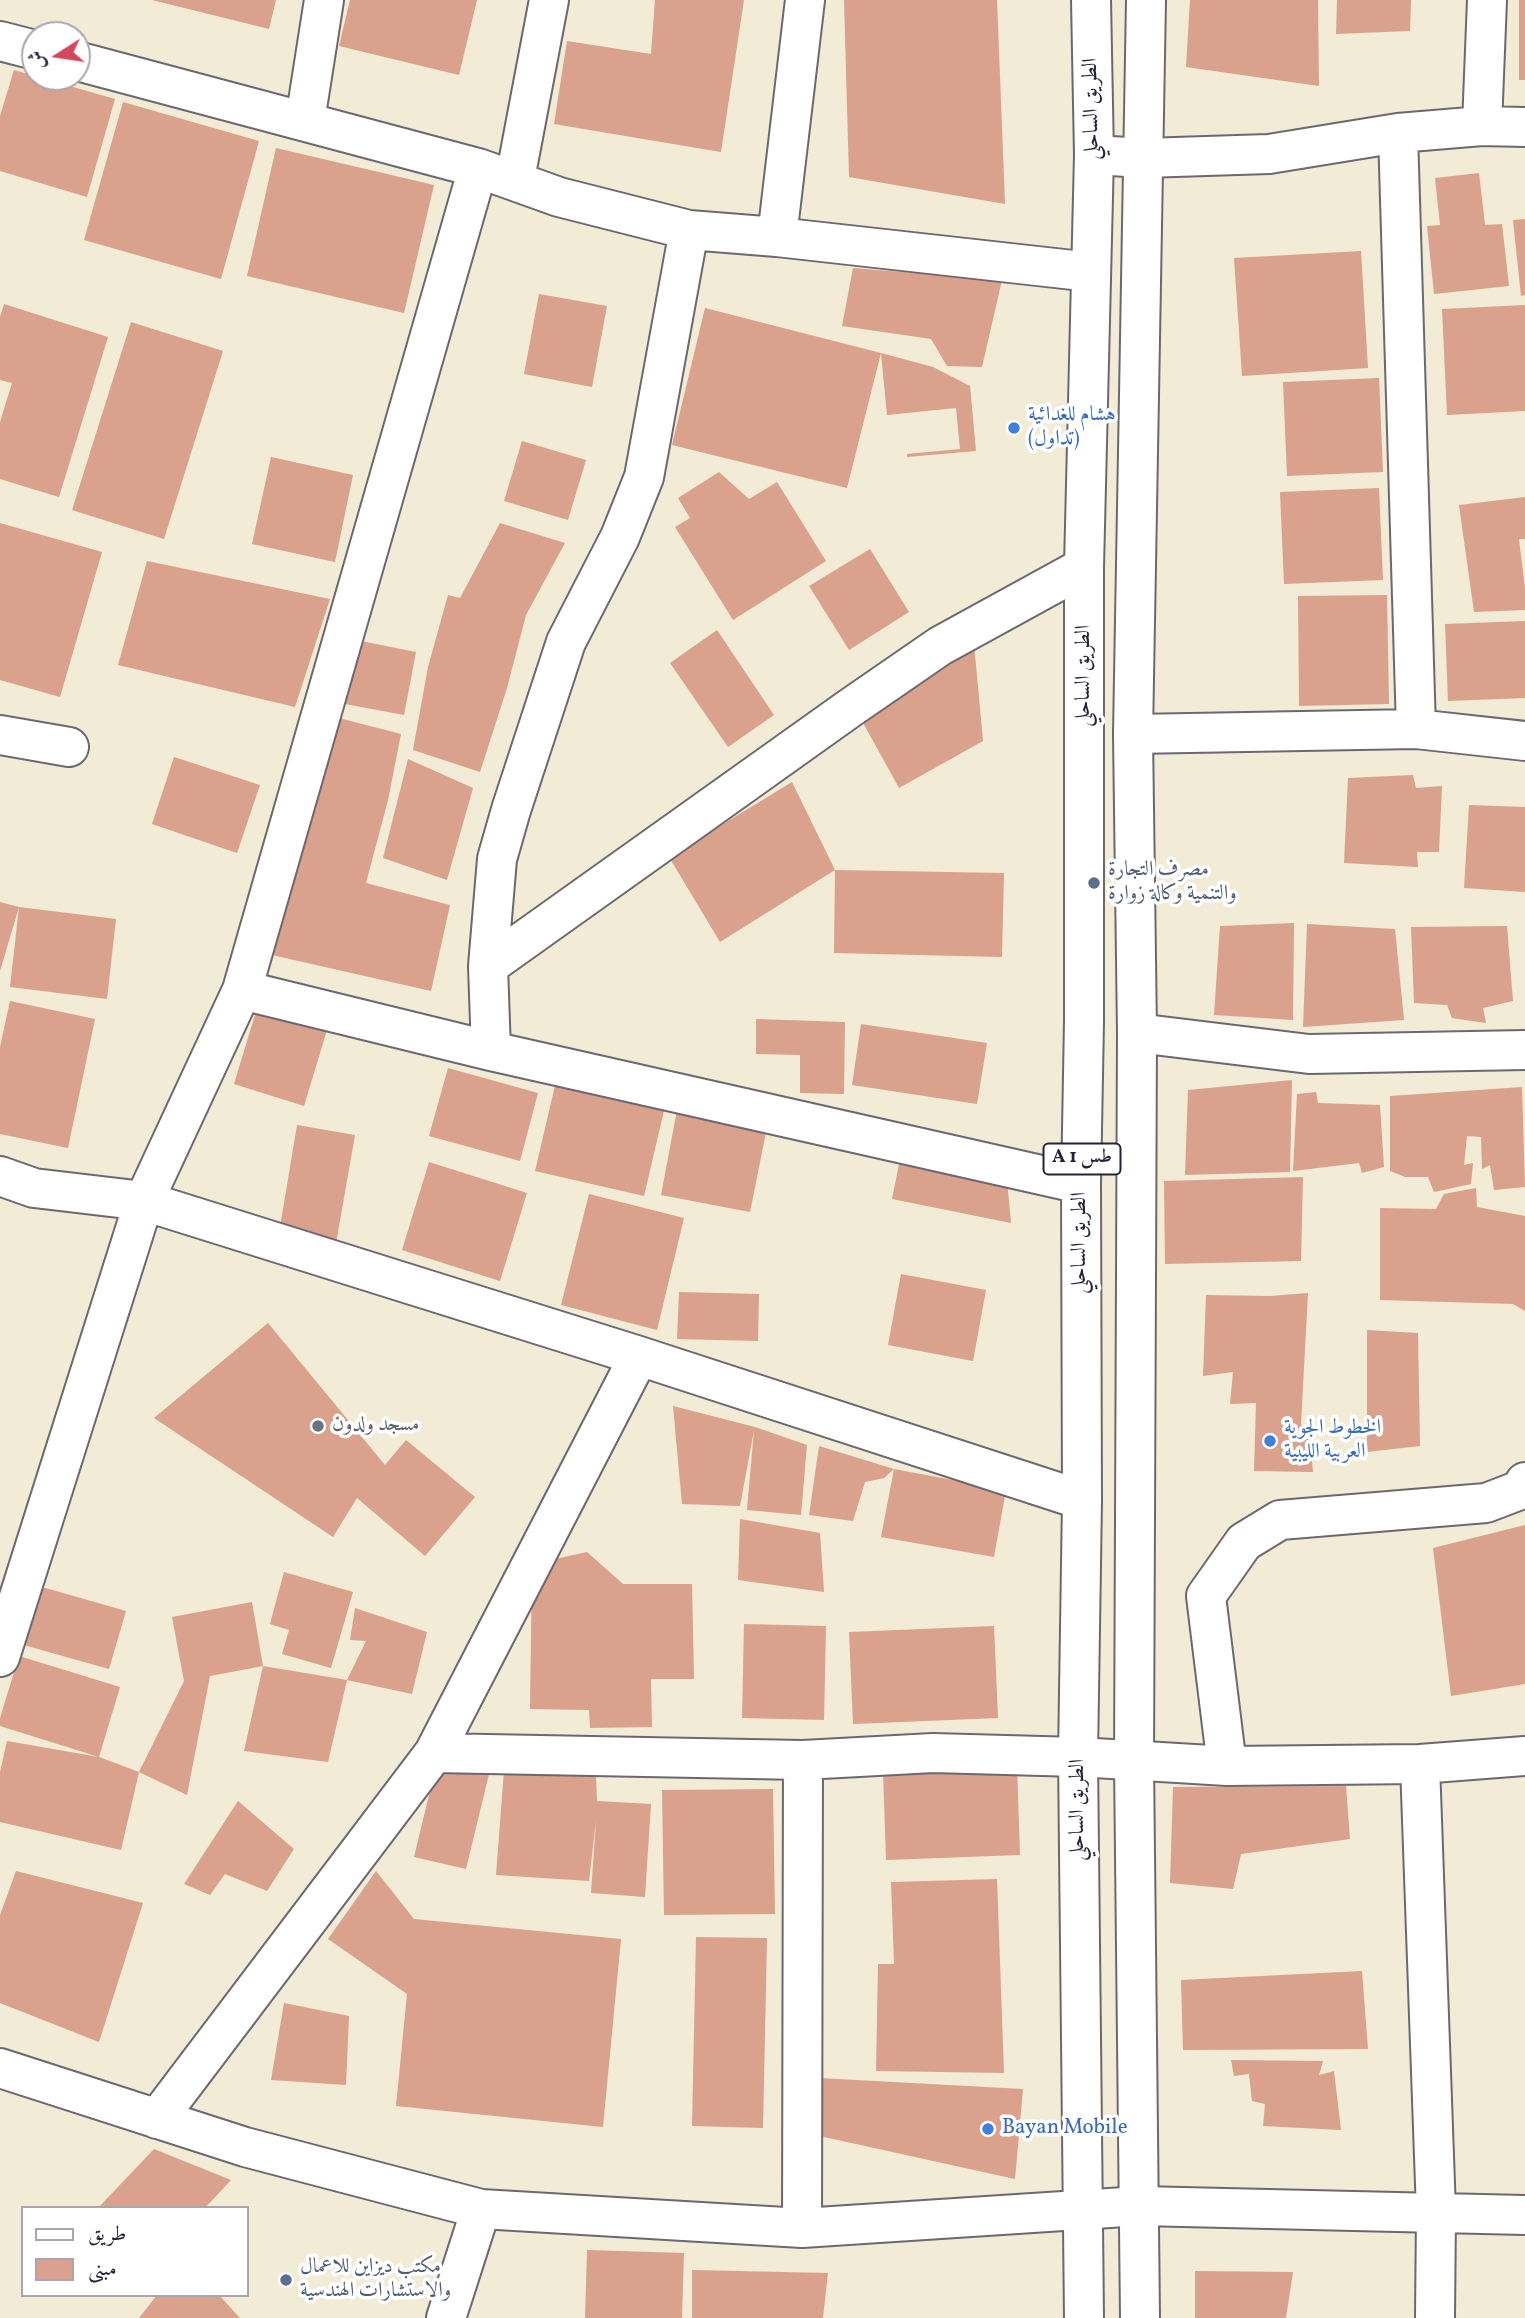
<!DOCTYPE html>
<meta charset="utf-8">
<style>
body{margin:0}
#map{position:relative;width:1525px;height:2318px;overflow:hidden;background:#f2ebd5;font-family:Vollkorn,Amiri,serif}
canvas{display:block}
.legend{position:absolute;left:21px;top:2206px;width:228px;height:91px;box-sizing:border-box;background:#fff;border:2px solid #a7a7b1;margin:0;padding:9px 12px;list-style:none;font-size:21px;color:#22223b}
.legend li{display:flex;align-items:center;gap:14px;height:35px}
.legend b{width:35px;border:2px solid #a7a7b1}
.north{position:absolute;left:21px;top:21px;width:70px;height:70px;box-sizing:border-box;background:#fff;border:2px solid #a7a7b1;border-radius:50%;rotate:258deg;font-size:19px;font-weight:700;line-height:28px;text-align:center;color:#22223b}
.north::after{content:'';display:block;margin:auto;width:24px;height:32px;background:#d1495b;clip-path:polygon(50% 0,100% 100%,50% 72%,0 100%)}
</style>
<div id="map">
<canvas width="1525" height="2318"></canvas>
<ul class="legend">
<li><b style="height:9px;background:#fff"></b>طريق</li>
<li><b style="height:19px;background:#daa18c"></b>مبنى</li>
</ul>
<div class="north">ش</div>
</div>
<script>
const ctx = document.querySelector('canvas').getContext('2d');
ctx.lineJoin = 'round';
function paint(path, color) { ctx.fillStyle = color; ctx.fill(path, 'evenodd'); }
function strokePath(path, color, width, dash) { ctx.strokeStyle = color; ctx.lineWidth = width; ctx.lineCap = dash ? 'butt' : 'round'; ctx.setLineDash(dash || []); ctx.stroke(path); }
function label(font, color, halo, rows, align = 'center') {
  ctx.font = font + ' Vollkorn,Amiri,serif'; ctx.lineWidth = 7; ctx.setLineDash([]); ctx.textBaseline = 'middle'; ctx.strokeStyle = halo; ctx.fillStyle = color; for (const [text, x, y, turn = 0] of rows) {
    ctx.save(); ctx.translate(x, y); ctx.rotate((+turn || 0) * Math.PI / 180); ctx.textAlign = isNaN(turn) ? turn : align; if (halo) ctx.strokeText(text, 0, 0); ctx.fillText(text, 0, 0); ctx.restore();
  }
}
paint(new Path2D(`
 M152,0H276L269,29Z
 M350,0H477L459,75L339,46Z
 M655,0H744L721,152L554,124L567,41L651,54Z
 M844,0H997L1005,204L849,177Z
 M1190,0H1318L1319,86L1186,67Z
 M1337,0H1411L1410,31L1336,34Z
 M1519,0H1525V80H1519Z
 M14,70L115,99L87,197L0,171V116Z
 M123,102L259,141L221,279L84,240Z
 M276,148L434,185L404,313L247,276Z
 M1479,173L1485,225L1502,224L1509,286L1434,294L1427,226L1440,225L1435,178Z
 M1525,219V295L1521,296L1513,220Z
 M1361,251L1368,368L1242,376L1234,258Z
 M853,268L1002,280L982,367L947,366L931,339L842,326Z
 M539,294L607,306L592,387L524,374Z
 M4,304L108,337L59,497L0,479V422L12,383L0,380V317Z
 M1525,305V411L1447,415L1442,309Z
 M705,308L881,353L847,488L672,445Z
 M131,322L223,351L164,539L72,510Z
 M881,353L933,367L970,386L976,451L907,457V454L960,449L956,408L887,415Z
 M1379,378L1383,472L1287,476L1283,382Z
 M522,441L586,460L568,520L504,501Z
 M271,457L353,475L335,562L252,544Z
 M719,472L749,499L777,482L826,561L733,620L675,527L690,518L678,498Z
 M1379,488L1383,580L1284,584L1280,492Z
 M1525,497V539H1519L1525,589V610L1474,612L1459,505Z
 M0,523L102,552L60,697L0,680Z
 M500,523L565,543L526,615L507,688L480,772L413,750L428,667L448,595L460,598Z
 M870,549L909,612L849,650L809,586Z
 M147,561L330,599L295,707L118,665Z
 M1387,595L1389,704L1299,706L1298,596Z
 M1525,621V698L1448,701L1445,624Z
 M717,630L774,715L728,747L670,663Z
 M356,640L416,652L404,715L345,704Z
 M974,644L983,741L899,788L856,710Z
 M331,716L401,734L388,800L366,883L450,905L431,991L272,955Z
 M174,757L260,785L237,853L152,824Z
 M408,759L473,788L447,880L383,858Z
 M1413,775L1416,788L1442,786L1439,852H1417L1418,867L1344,863L1348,778Z
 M792,782L835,870L720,942L669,857Z
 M1469,805L1525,807V892L1464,888Z
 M835,870L1004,873L1002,957L834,953Z
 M0,902L19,907L116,919L107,999L10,987L19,907L0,971Z
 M1294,923L1293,1020L1214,1015L1220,926Z
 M1307,924L1395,929L1404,1020L1303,1027Z
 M1507,926L1513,1001L1483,1008L1486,1023L1452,1018L1447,1005L1414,1003L1411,927Z
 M10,1001L95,1019L68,1148L0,1134V1047Z
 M257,1008L327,1030L304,1106L234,1084Z
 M756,1019L845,1022L844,1094L800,1093V1055L756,1054Z
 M861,1024L987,1043L977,1104L852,1085Z
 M448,1068L538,1093L520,1161L429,1136Z
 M557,1077L666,1102L644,1196L535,1171Z
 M1292,1080L1290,1172L1185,1175L1188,1090Z
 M1522,1087L1525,1187L1494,1190L1490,1165L1482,1169L1481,1137L1467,1136L1464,1165L1473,1163L1471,1184L1434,1192L1428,1177H1405L1390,1171V1096Z
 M1316,1092L1318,1103L1380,1105L1384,1167L1362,1173L1359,1163L1293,1171L1297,1094Z
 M677,1110L767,1127L750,1212L661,1195Z
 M297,1125L355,1135L335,1249L278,1239Z
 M900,1159L1007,1180L1011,1223L892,1199Z
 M429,1162L527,1193L500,1281L402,1250Z
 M1303,1177L1301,1261L1165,1264L1164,1181Z
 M1476,1188L1477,1207L1525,1216V1311L1513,1304L1380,1300V1208L1436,1209L1444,1194Z
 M589,1194L684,1218L657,1330L561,1305Z
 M901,1274L986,1290L973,1361L888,1345Z
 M679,1292L759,1294L758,1341L677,1339Z
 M1308,1293L1301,1424L1310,1438L1313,1472L1254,1471L1256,1403L1230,1404L1233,1372L1203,1376L1206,1295L1270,1296Z
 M268,1323L385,1465L406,1440L475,1497L425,1556L357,1498L333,1537L154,1418Z
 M1367,1330L1418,1333L1420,1446L1367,1452Z
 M673,1406L755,1427L807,1445L801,1515L747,1510L754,1430L740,1506L682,1504Z
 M819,1446L894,1469L1006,1490L994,1557L881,1537L894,1469L884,1478L865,1482L853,1521L809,1515Z
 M740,1519L820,1533L824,1592L738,1580Z
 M1525,1525V1684L1451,1696L1433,1548Z
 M587,1552L623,1584H692L694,1679H651L652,1727L590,1728L589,1710L530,1709L532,1564Z
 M284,1572L353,1592L331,1668L282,1654L289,1630L270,1624Z
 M35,1585L126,1611L109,1669L20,1644Z
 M252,1602L263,1666L347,1680L328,1762L244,1751L263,1666L210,1676L187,1795L139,1772L184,1681L172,1617Z
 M355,1608L427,1632L412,1694L347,1680L366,1641L350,1640Z
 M744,1624L826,1626L824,1720L742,1718Z
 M994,1626L998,1718L853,1724L849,1632Z
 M19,1656L120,1687L99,1757L139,1772L121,1850L0,1822V1772L7,1741L99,1757L0,1726V1718Z
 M437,1762L489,1774L466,1869L414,1857Z
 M1017,1766L1020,1855L886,1860L883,1771Z
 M504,1770L596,1777L597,1801L651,1804L645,1897L591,1893L596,1820L589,1881L496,1875Z
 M1346,1786L1350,1839L1241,1854L1233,1889L1170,1883L1173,1787Z
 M773,1789L775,1914L664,1915L662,1790Z
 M238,1801L294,1849L267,1891L225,1874L210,1895L184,1884Z
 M16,1871L143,1903L99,2042L0,2003V1915Z
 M376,1871L414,1919L621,1939L603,2127L396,2106L407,1994L328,1939Z
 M997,1879L1004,2073L876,2071L878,1964H894L891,1882Z
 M696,1937L767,1938L763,2128L692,2126Z
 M1362,1971L1368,2049L1183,2050L1181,1980Z
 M284,2003L349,2016L346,2085L271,2080Z
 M1231,2060L1323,2061L1319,2075L1334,2071L1341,2130L1263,2126L1265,2104L1252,2101L1249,2074L1234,2076Z
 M819,2078L1023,2089L1015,2179L815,2135Z
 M154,2149L231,2180L205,2208H98Z
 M587,2250L684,2253L682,2318H585Z
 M692,2270L828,2273L823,2318H692Z
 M1195,2271L1293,2272L1286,2318H1195Z
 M157,2295H219L240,2318H139Z`), '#daa18c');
const minor = new Path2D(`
 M0,41L35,50
 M77,61L478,168L559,197L689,230L777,237L1091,272
 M305,121L324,0
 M1482,126L1487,0
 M1398,133L1416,729
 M1094,155L1144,158L1269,154L1398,133L1482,126L1525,127
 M515,179L549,0
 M777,237L805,0
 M1133,734L1416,729L1525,741
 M0,735L69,747
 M488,966L497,859L511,810L566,642L620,537L644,477L689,230
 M242,990L491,1051L1081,1184
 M1137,1033L1309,1054L1525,1050
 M491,1051L488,966L850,708L940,646L1084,567
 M0,1176L34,1188L144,1201L639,1356L1082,1500
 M0,1657L144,1201L242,990L478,168
 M434,1753L803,1760L933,1753L1078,1757L1227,1766L1420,1764L1525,1756
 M1420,1764L1436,2212L1435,2318
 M1227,1766L1206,1596L1244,1542L1280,1520L1486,1503L1520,1490L1525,1482
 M0,2068L245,2147L481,2209L802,2228L1140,2206L1525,2215
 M157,2119L434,1753L639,1356
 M802,2228L803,1760
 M446,2318L481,2209`);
const trunk = new Path2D(`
 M1084,2318L1078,1757L1082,1500L1081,1184L1084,1021V567L1094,155L1091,0
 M1140,2318L1134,1761L1137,1033L1133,734L1146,0`);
strokePath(minor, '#6b6871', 42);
strokePath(trunk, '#6b6871', 42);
strokePath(minor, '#fff', 38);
strokePath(trunk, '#fff', 38);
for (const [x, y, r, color] of [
 [1014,428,7,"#3f7fe0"],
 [1094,883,7,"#5c6f8a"],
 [318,1426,7,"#6b7280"],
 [1270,1441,7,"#3f7fe0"],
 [988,2129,7,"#3f7fe0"],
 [286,2280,7,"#5c6f8a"]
]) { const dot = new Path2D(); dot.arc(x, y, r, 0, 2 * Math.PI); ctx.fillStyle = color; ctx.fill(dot); strokePath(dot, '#fff', 2.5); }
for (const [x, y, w] of [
 [1082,1159,77]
]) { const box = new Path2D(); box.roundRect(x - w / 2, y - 15.5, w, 31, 5); ctx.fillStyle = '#fff'; ctx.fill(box); strokePath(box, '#22223b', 2); }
label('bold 19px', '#22223b', null, [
 ["A 1 طس",1082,1159]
]);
label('21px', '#22223b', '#fff', [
 ["الطريق الساحلي",1093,109,-91],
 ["الطريق الساحلي",1085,676,-90],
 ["الطريق الساحلي",1081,1243,-90],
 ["الطريق الساحلي",1079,1810,-90]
]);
label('21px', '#366cbe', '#fff', [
 ["هشام للغدائية",1028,416],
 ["(تداول)",1028,440],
 ["الخطوط الجوية",1284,1429],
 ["العربية الليبية",1284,1453],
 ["Bayan Mobile",1002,2129]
], 'left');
label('21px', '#4e5e75', '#fff', [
 ["مصرف التجارة",1108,871],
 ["والتنمية وكالة زوارة",1108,895],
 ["مكتب ديزاين للاعمال",300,2268],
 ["والاستشارات الهندسية",300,2292]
], 'left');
label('21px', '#5b616d', '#fff', [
 ["مسجد ولدون",332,1426]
], 'left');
</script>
